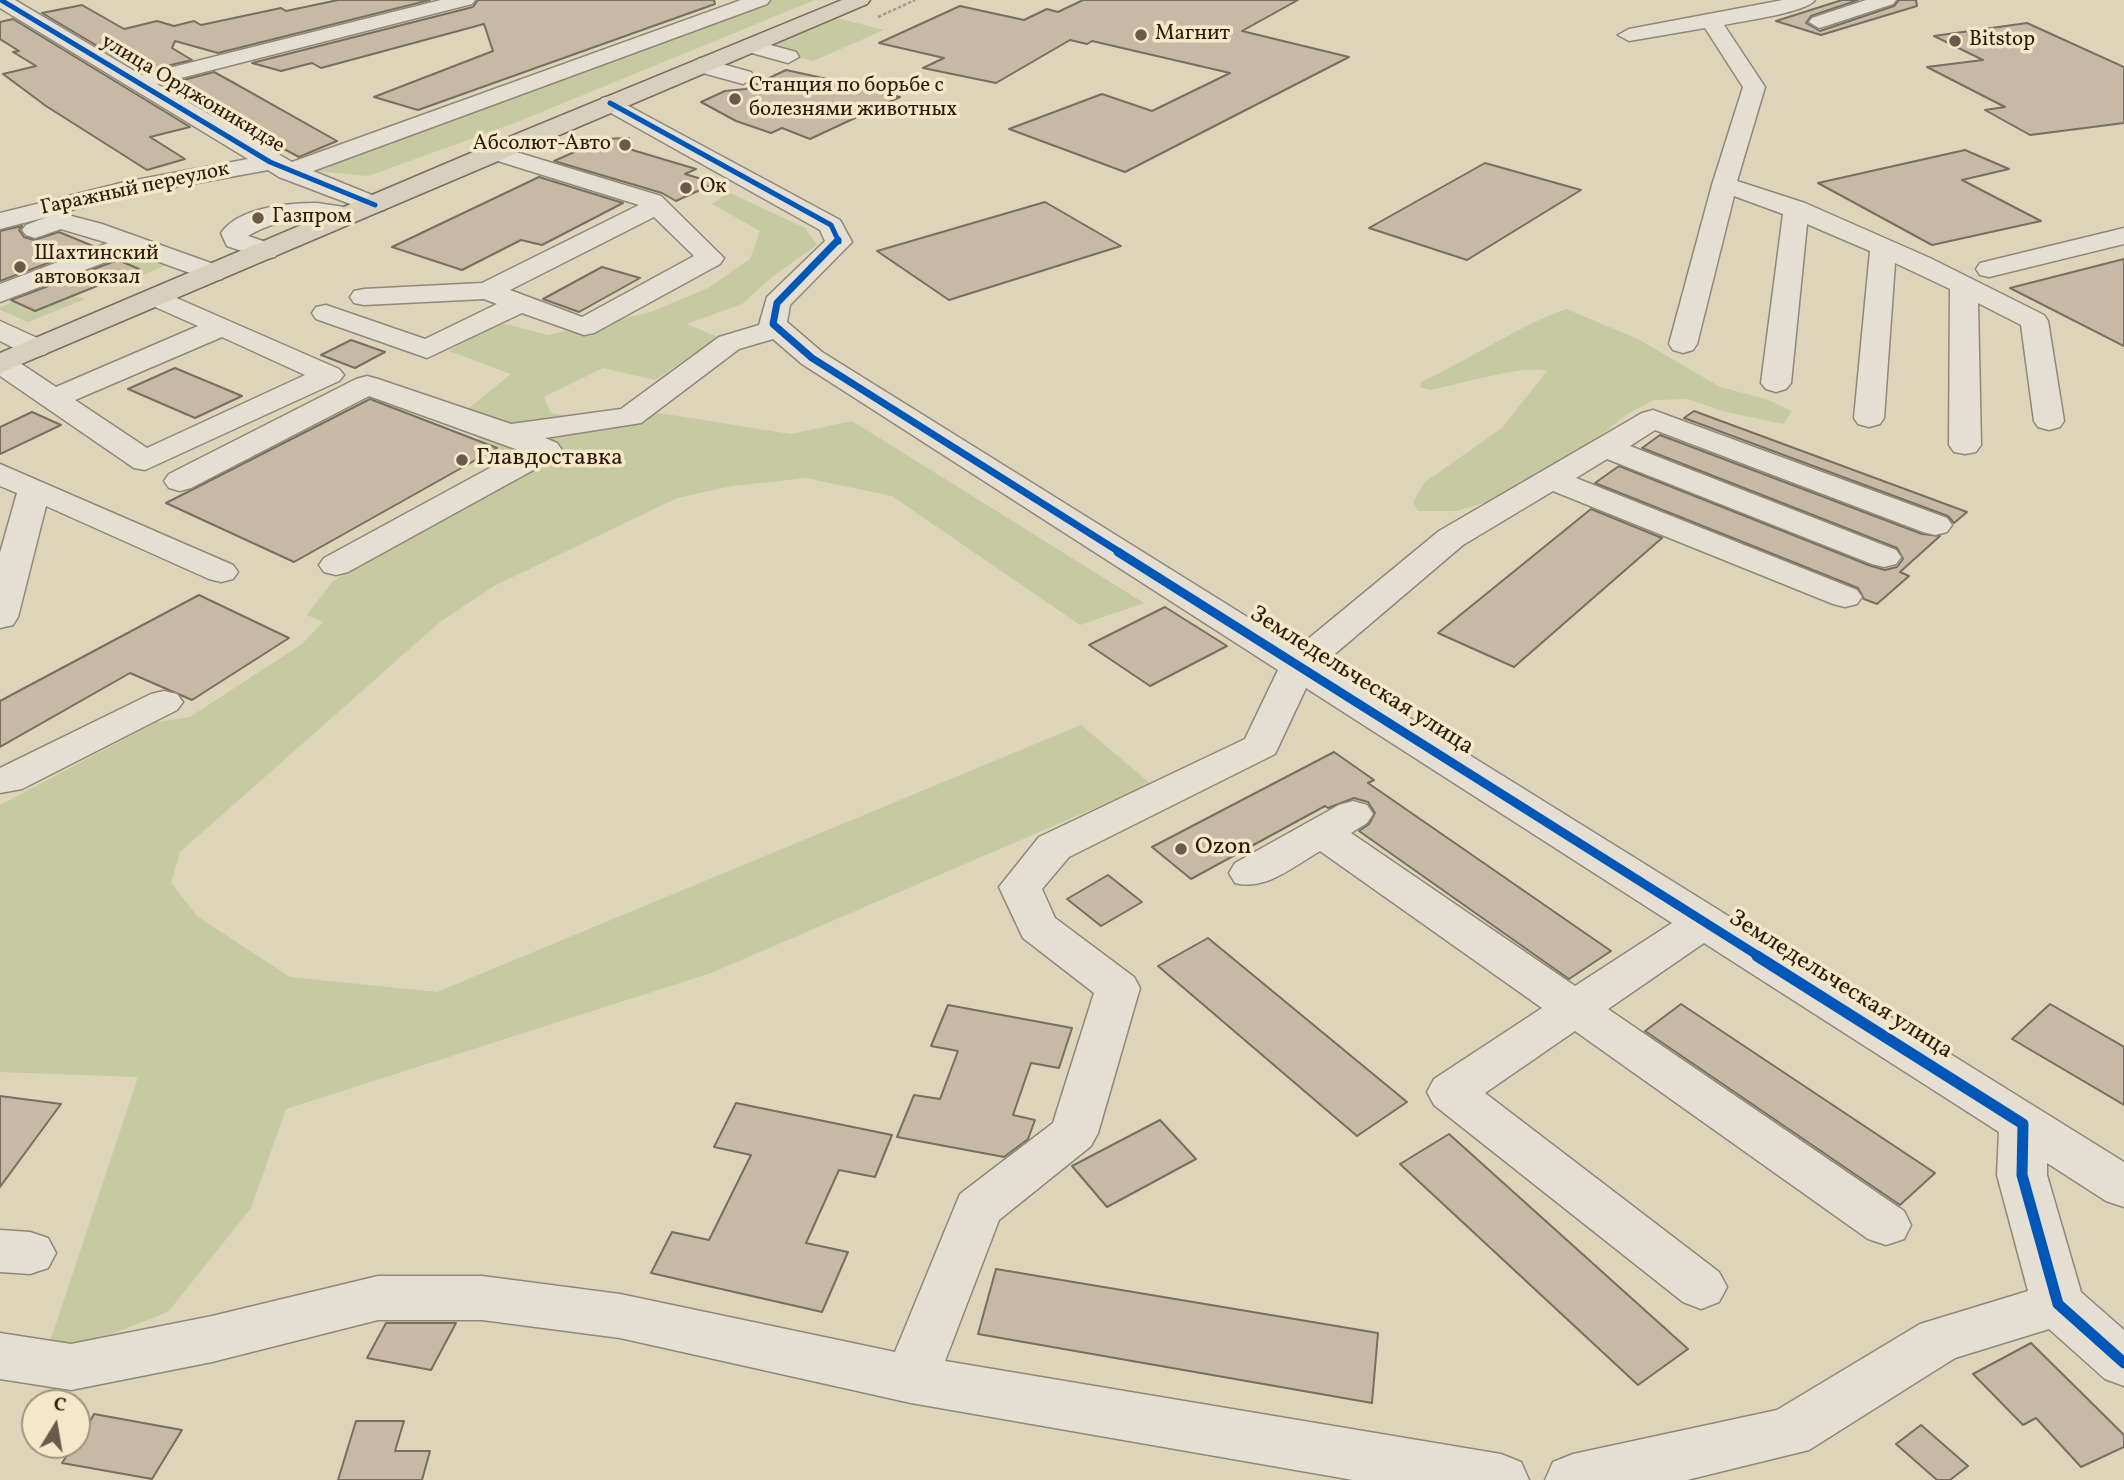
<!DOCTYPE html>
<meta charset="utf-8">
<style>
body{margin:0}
#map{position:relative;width:2124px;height:1480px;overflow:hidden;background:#ddd4ba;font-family:Vollkorn,serif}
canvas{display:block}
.north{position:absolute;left:21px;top:1389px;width:70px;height:70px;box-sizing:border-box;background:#f3e8c8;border:2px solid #a4957d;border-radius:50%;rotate:11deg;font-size:19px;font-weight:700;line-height:28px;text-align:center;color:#2e190c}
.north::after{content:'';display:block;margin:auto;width:24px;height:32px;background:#6b5a49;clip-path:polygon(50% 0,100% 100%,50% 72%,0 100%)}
</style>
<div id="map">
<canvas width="2124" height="1480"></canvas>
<div class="north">С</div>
</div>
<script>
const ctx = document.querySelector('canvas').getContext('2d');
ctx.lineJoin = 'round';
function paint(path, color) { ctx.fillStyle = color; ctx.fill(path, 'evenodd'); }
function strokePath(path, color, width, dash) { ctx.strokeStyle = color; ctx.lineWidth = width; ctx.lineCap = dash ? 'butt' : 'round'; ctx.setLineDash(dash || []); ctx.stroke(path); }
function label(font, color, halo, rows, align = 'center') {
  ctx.font = font + ' Vollkorn,serif'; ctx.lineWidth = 7; ctx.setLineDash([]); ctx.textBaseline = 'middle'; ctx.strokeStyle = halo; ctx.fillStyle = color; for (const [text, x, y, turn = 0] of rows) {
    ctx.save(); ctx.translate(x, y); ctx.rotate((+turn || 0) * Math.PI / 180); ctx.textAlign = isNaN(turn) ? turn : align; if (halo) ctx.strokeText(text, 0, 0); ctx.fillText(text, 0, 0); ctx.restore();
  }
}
paint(new Path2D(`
 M770,0H815L512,124L368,176L303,170L455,112L573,77L628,52Z
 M837,18L884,30L813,61L764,48Z
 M728,192L805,228L817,245L772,277L742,304L687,324L718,337L655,380L603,368L544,397L551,413L597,421L633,409L791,434L852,421L1144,603L1080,625L892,496L806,478L732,486L677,498L494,586L440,622L180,852L171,883L198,917L290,977L437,992L1081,725L1151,784L711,973L286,1109L251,1208L168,1312L44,1360L138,1077L0,1072V805L157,722L190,717L302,644L323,622L307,615L332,582L501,467L459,416L511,374L449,351L497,322L548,335L651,312L708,288L750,259L760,231L712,204Z
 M144,255L167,265L119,285L87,273L129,256Z
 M57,284L61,293L85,299L28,322L0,310V307Z
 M1566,309L1638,339L1720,387L1766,399L1792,411L1783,424L1722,411L1688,399L1654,400L1626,415L1580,451L1497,499L1456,511H1418L1413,502L1425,482L1502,428L1547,371C1525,364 1457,385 1430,390L1420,387L1421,382C1471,359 1514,328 1566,309Z`), '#c5caa1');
const building = new Path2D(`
 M338,0H430L218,53L175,41L172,48L192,60L141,72L42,13L82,5L124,29L157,21L174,26L194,21L201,25L281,8L286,11Z
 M478,0H714L715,4L418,110L374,97L493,51L484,24L321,68L312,63L281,71L252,63L473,7Z
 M1083,0H1298L1242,31L1349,57L1125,172L1009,129L1102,94L1152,111L1230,73L1092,41L1087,44L1070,40L996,83L923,68L944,58L879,43L960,6L1024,20L1047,9L1058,12Z
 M1842,0H1858L1811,16L1806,23L1820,31L1894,6L1899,0H1916L1917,6L1821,35L1776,21Z
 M13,19L190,127L150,137L185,159L147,170L46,106L3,74L36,66L13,52L19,51L0,39V22Z
 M2027,23L2124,67V123L2030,135L1985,110L2005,107L1927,67L1983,60L1934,36Z
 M786,70L832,80L900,97L810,139L782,128L771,133L736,121L701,102L725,91L746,89Z
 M214,72L234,83L337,141L299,157L164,85Z
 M629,138V149L696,169L685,174L715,183L676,201L662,193L554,161L604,139Z
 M1965,150L2009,169L1962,180L2041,221L1932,245L1818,183Z
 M1485,163L1581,190L1467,260L1369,228Z
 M539,177L623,203L542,245L521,240L462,270L392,247Z
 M1045,202L1121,246L949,300L877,251Z
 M22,226L19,230L24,237L34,240L59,232L93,246L0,281V231Z
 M2124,259V346L2010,288Z
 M118,260L139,269L35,311L11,300Z
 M602,267L640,278L579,312L543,299Z
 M351,340L385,352L355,368L321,355Z
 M175,368L242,396L195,418L128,389Z
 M370,399L497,448L294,562L166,503Z
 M1694,411L1967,512L1954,523L1948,516L1684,418Z
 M32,412L61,425L0,454V427Z
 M1660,435L1922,534L1940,536L1900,572L1909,576L1877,604L1864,599L1858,588L1595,483L1619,466L1871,566L1885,570L1897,567L1903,559L1897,548L1642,448Z
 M1591,509L1662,538L1514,667L1438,633Z
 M199,595L289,638L192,700L130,673L0,747V701Z
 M1165,607L1227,646L1150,686L1089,645Z
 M1334,752L1374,780L1368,783L1611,951L1569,979L1359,831L1369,824L1375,813L1368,802L1354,798L1328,808L1325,806L1191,879L1152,847Z
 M1108,875L1142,902L1101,926L1067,899Z
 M1208,938L1407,1102L1357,1136L1158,966Z
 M1681,1004L1935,1173L1900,1205L1645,1031Z
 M2050,1004L2124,1047V1105L2012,1039Z
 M948,1005L1072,1028L1059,1068L1031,1063L1013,1115L1035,1120L1028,1139L1004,1157L897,1137L914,1095L940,1099L958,1051L931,1046Z
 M0,1096L61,1104L0,1187Z
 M736,1103L892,1135L875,1177L839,1170L806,1243L848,1252L822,1312L651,1273L672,1232L709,1240L751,1155L714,1147Z
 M1160,1120L1196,1159L1107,1207L1072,1166Z
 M1449,1134L1688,1349L1638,1385L1400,1164Z
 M996,1269L1378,1333L1372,1403L978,1334Z
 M386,1323H456L431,1370L367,1358Z
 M2031,1343L2124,1435V1447L2081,1467L2036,1418L2023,1425L1973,1374Z
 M94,1414L182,1430L152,1479L62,1463L74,1445H77Z
 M356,1421H404L395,1451H430L422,1480H338Z
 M1921,1425L1968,1466L1950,1480H1937L1896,1444Z`);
paint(building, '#c8b8a6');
strokePath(building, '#776f60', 2);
const minor = new Path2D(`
 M0,0H15L141,75L441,0H475L472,4L157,84L292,162L741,0H770L767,4L313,171L384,200L388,205L384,210H366L279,177L268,170L126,196L60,213L102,224L222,267L225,273L222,279L212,281L132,252L0,302V284L108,243L61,229L35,238L26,235L22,230L26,225L47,217L0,229V213L125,182L248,159L0,8Z
 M1783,0H1815C1805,13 1742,21 1724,25L1765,87L1737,181L1805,203L1930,258L2044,315L2048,321L2064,421L2060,427L2049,430L2038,427L2034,421L2021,325L1978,303L1981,445L1976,452L1965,454L1954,452L1949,445L1950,289L1895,263L1884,418L1880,424L1869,427L1858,424L1854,418L1870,251L1807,224L1791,383L1786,389L1776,392L1766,389L1761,383L1783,214L1734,196L1697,344L1693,350L1683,353L1673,350L1669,344L1712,185L1743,87L1705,28L1629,41L1618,35L1629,29Z
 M1866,0H1896L1893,4L1826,26L1819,28L1809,22L1812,18Z
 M749,39L796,52L799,57L788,63L741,50L738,45Z
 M700,58L751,72L754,77L743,84L692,70L689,65Z
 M610,96L840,220L852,242L790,305L787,322L822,352L1297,648L1439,531L1642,413L1653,410L1947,518L1952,525L1947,532L1935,535L1923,532L1655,430L1630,446L1896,550L1901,557L1896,564L1884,567L1872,564L1607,459L1576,478L1857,590L1862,597L1857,604L1845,607L1833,604L1553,491L1463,545L1323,664L2124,1162V1207L2106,1201L2047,1163V1175L2081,1292L2124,1330V1386L2105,1379L2049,1329L1955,1358L1809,1450L1687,1480H1545L1553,1462L1573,1454L1777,1410L1920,1324L2028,1291L1997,1175L1999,1132L1704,943L1608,1009L1904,1211L1911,1225L1904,1239L1886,1245L1868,1239L1575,1031L1485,1093L1719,1272L1727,1287L1719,1302L1701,1309L1683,1302L1434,1105L1427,1092L1434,1079L1542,1008L1320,851C1294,866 1266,891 1235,883L1229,873L1235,863L1339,805L1353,801L1367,805L1373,814L1367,823L1351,833L1575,986L1672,923L1306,688L1275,754L1069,857L1042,889L1055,918L1134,977L1140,988L1098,1133L1091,1146L999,1220L945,1361L1501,1454L1521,1462L1529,1480H1353L911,1403L620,1338L482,1320H378L212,1362L71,1390L0,1379V1333L71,1344L212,1316L378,1276H482L620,1294L895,1352L960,1194L1053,1123L1094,993L1023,938L999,887L1039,837L1245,739L1278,670L802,364L773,339L739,349L641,423L545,438L557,443L562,450L557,457L348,572L336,575L324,572L319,565L324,558L521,451L369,396L191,488L180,491L169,488L164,481L169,474L356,379L367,376L378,379L511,424L621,409L719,337L759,325L767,297L825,241L820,230L602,108L599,103L602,98Z
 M493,145L661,196L724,258L720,264L594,333L584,335L522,313L427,358L316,319L312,313L316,307L326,305L425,339L497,304L484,299L364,305L354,303L350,297L354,291L364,289L482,283L639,205L485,157L481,152L485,147ZM654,217L694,256L582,317L510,290Z
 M317,203L358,209L362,214L358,219L349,222C312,217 281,216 248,236L275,245L279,251L275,257L266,259L227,246L221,233C239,207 289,203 317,203Z
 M2124,228V244L1989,277L1980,275L1976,269L1980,263Z
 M156,289L339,369L344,375L339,381L145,470L134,468L0,376L1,354L11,357L56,387L198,326L146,303L142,297L146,291ZM222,337L305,375L147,448L75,400Z
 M0,321L46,342L50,348L46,354L36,357L26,354L0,341Z
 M0,464L233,565L238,572L233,579L221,582L209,579L46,506L18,617L13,625L0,628V553L17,493L0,486Z
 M164,691L177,694L183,702L177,710L22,789L0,793V768L151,694Z
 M0,1230L30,1232L48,1238L56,1253L48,1268L30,1274L0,1272Z`);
const major = new Path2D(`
 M842,0H870L867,4L0,373V353L485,147Z`);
strokePath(minor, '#8f8878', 3);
strokePath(major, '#776f60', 3);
strokePath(new Path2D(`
 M878,17L915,0`), '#a29c91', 2.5, [3.5, 2]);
paint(minor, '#e4dfd2');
paint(major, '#d8d0bd');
strokePath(new Path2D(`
 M1,0L270,162L375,205
 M610,103L831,225L839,242`), '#0057b8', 5);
strokePath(new Path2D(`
 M838,240L777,303L773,324L812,358L1121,553`), '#0057b8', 7);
strokePath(new Path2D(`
 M1118,552L1760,957`), '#0057b8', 9);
strokePath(new Path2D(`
 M1757,956L2023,1124L2022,1175L2058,1304L2124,1363`), '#0057b8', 11);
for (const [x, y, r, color] of [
 [1141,35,7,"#6b5a49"],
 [1955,41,7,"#6b5a49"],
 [735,99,7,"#6b5a49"],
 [625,145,7,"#6b5a49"],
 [686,188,7,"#6b5a49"],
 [258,218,7,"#6b5a49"],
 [20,267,7,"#6b5a49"],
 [462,460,7,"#6b5a49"],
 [1181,849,7,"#6b5a49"]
]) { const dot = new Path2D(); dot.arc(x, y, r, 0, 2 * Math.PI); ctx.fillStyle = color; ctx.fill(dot); strokePath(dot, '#f3e8c8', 2.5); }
label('21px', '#2e190c', '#f3e8c8', [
 ["Магнит",1155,35],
 ["Bitstop",1969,41],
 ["Станция по борьбе с",749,87],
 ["болезнями животных",749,111],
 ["Абсолют-Авто",611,145,"right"],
 ["Ок",700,188],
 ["Газпром",272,218],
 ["Шахтинский",34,255],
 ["автовокзал",34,279]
], 'left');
label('21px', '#2e190c', '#f3e8c8', [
 ["улица Орджоникидзе",192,95,31],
 ["Гаражный переулок",135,190,-12]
]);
label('24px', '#2e190c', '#f3e8c8', [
 ["Главдоставка",476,460],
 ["Ozon",1195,849]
], 'left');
label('24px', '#2e190c', '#f3e8c8', [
 ["Земледельческая улица",1361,682,32],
 ["Земледельческая улица",1840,986,32]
]);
</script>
